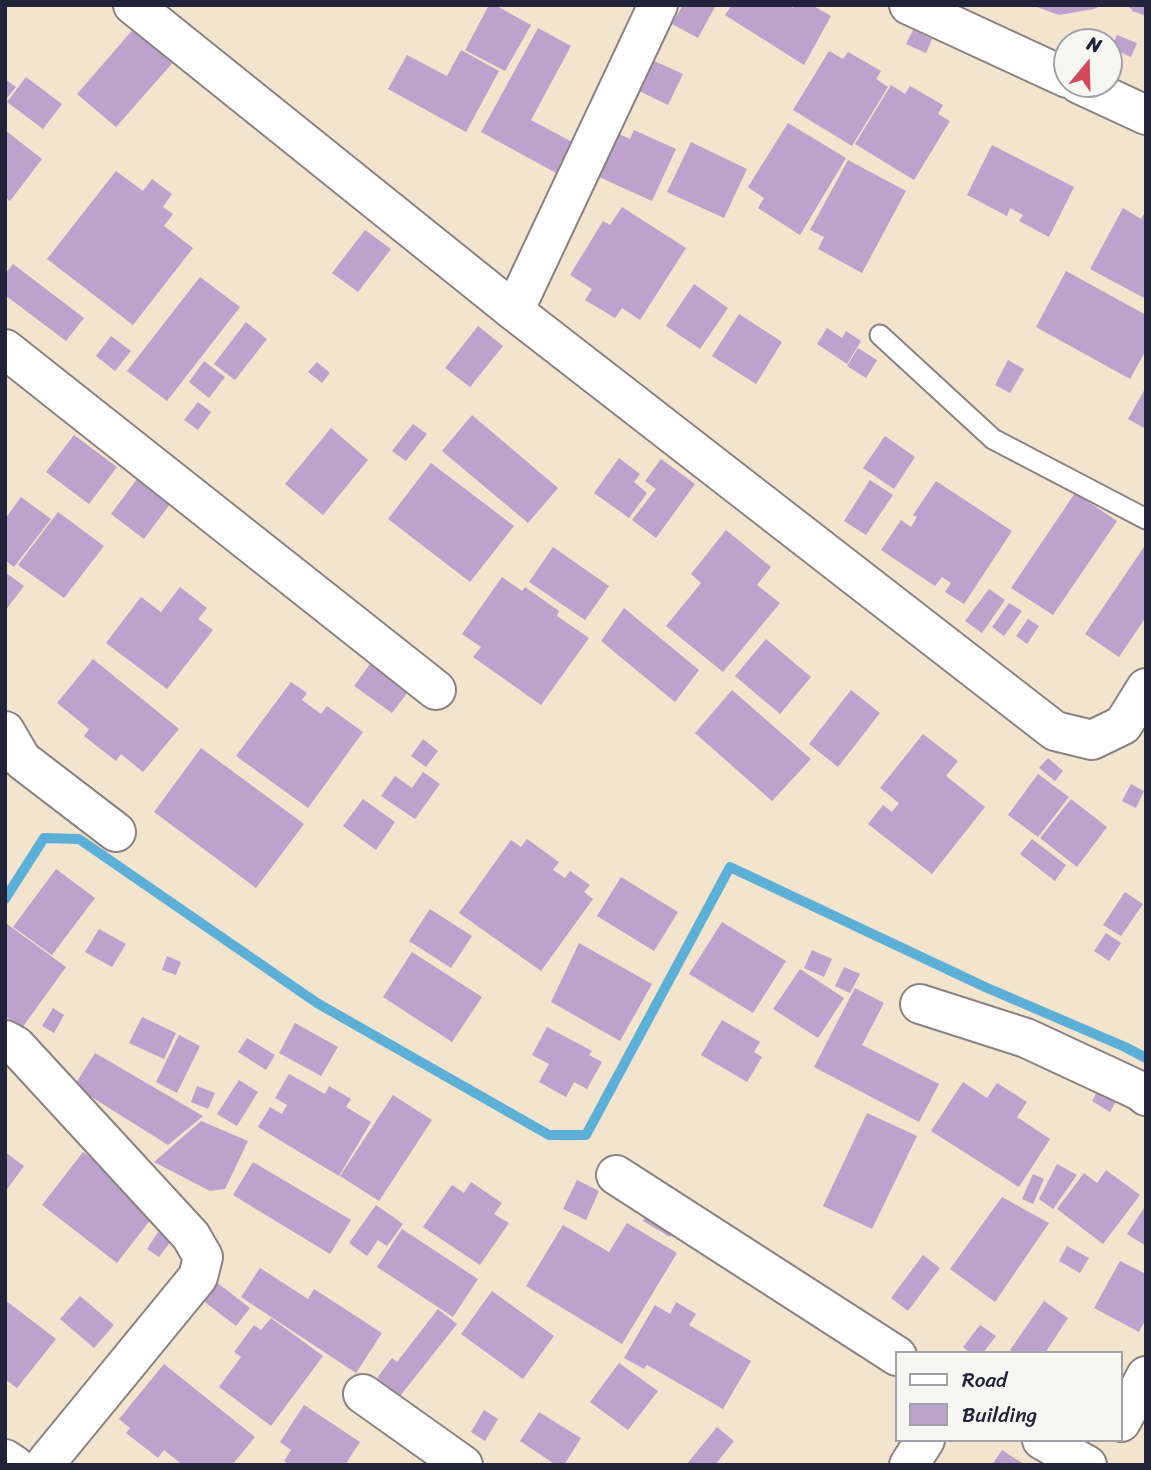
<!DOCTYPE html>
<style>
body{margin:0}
#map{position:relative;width:1151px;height:1470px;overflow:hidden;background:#f3e4cd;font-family:Sriracha,sans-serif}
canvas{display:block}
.frame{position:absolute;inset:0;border:7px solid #22223b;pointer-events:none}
.legend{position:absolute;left:895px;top:1351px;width:228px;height:91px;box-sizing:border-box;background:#f6f6f2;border:2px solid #a1a1a9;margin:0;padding:9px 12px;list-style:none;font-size:21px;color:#22223b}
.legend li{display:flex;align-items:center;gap:14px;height:35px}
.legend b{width:35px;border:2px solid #a1a1a9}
.north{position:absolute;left:1053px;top:28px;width:70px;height:70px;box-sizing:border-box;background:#f6f6f2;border:2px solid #a1a1a9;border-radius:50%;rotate:19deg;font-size:19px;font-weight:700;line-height:28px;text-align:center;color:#22223b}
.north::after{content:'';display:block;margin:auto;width:24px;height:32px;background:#d1495b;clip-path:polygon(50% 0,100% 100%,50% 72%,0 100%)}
</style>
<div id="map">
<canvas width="1151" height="1470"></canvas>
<div class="frame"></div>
<ul class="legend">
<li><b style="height:9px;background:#fff"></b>Road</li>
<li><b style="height:19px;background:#bca2cc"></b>Building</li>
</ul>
<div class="north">N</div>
</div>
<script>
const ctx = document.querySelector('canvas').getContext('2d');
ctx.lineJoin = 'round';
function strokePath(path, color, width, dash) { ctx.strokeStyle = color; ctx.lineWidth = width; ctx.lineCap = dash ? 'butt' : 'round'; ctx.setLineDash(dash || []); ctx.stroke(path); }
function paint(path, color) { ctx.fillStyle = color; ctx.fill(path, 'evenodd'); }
strokePath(new Path2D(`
 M5,899L44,838L79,839L317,1003L549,1135H586L730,867L985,987L1125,1047L1146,1058`), '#5cafd7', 10);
paint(new Path2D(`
 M489,5H495L531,25L505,71L465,50Z
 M683,5H716L698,38L672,24Z
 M732,5H788L793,8L794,5H812L831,16L804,65L725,15Z
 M1103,5L1094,9L1059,15L1034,6Z
 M1130,5H1146V16L1132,11V9L1129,8Z
 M136,26L176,59L116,127L77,94Z
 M538,28L571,46L531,120L574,143L558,174L481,132Z
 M913,30L932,39L926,53L906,44Z
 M1117,35L1137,43L1131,57L1111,48Z
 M461,50L499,71L466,132L388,89L407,55L447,76Z
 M829,51L843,59L848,52L881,71L876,79L888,87L852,146L793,110Z
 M652,60L683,74L668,105L637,90Z
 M26,77L62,104L43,129L7,102Z
 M5,79L16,87L5,100Z
 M891,85L905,94L910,86L943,105L938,114L950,121L914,180L855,144Z
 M788,123L846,158L800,235L758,208L764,198L748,187Z
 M5,130L42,159L10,201L5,197Z
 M634,130L676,149L652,201L599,177L619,134L630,139Z
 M691,142L747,169L724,218L667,192Z
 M992,145L1074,187L1049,237L1019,221L1023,215L1010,208L1007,216L967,195Z
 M848,160L906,191L862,273L818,249L824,237L810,230Z
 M116,171L143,191L152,179L172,194L163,207L173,214L164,226L193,248L133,325L47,259Z
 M622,207L686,248L640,320L622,308L615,318L585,300L592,289L570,275L603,221L610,225Z
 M1123,208L1141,219L1146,210V299L1090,269Z
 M365,230L391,249L358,292L332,273Z
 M13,264L84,318L66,341L5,295V274Z
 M1066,271L1146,315V350L1130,379L1036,327Z
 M200,277L240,307L167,401L127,371Z
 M694,284L728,308L700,349L666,326Z
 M739,314L782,342L756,384L712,356Z
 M246,322L267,339L235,380L214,364Z
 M478,326L503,346L470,387L445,368Z
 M827,328L842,338L846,331L861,341L847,364L817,344Z
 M111,336L131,351L115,371L96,356Z
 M858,348L877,360L866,378L847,366Z
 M1008,360L1024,369L1010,393L995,385Z
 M204,361L225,377L209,398L189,382Z
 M317,362L330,373L322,383L308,372Z
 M1146,387V429L1128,419Z
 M198,402L211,412L198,430L184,420Z
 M472,415L558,488L528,523L442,451Z
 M413,424L427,434L406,461L392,451Z
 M331,428L368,460L323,515L285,484Z
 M74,435L117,467L89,504L46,472Z
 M885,436L915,457L894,489L863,468Z
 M619,458L640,474L634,482L647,493L629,518L594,493Z
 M661,459L695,484L656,538L632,520L656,489L645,481Z
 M431,463L514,526L470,582L388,519Z
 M137,479L170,504L144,539L111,514Z
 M870,480L893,495L866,535L844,521Z
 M936,481L1012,531L964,604L945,592L951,583L942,577L935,586L881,550L901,520L911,527L917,517L913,515Z
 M1075,493L1117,521L1053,615L1011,588Z
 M21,497L51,519L14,567L5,560V519Z
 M58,512L104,546L64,598L18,565Z
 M726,530L771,567L757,585L780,603L723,672L666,626L701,583L691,574Z
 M1146,544V617L1119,657L1085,634Z
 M553,547L609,586L585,620L529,582Z
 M5,572L24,586L5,611Z
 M502,577L522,591L525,587L559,611L557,616L589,638L541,705L473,657L481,647L462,634Z
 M180,587L207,608L198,619L213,630L167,689L106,643L141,597L161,612Z
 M989,589L1005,600L982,633L965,621Z
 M1009,603L1022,611L1004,636L992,627Z
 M624,608L699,670L675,702L601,641Z
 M1028,619L1039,626L1027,644L1016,636Z
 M766,639L811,677L780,714L735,676Z
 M93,659L179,729L143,772L121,754L116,761L84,736L89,729L57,703Z
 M370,664L408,692L392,713L354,686Z
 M291,682L307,693L302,700L321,714L327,706L363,732L308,808L236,756Z
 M732,690L811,759L772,801L695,733Z
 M851,690L880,713L838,767L809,744Z
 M923,734L958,761L946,776L985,807L932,874L868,824L883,805L892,812L899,803L880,788Z
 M423,739L438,751L426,767L411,756Z
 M201,748L304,824L256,888L154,812Z
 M1048,758L1063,771L1055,781L1039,768Z
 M423,772L440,784L415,819L381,796L395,776L412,788Z
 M1038,774L1069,797L1038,837L1008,815Z
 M1131,784L1144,791L1136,808L1122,801Z
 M363,799L395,822L376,850L343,826Z
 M1071,799L1107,827L1077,867L1040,838Z
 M527,839L559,862L553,870L565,878L570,871L590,885L584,892L593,899L541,971L459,913L511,840L521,847Z
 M1032,839L1066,865L1055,881L1020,854Z
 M56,869L95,898L52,955L13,927Z
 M621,877L678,912L654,951L597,916Z
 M1125,892L1143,904L1121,936L1103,925Z
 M430,909L472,936L451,968L409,941Z
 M722,922L786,961L753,1013L689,974Z
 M7,924L66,967L22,1028L5,1016V926Z
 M99,929L126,944L112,967L85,952Z
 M1106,933L1121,943L1109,961L1094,951Z
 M579,943L652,984L620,1041L551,1002Z
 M812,950L832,959L824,977L804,968Z
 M412,952L482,997L452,1042L383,997Z
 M167,956L181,962L176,975L162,970Z
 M844,967L860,974L850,993L835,986Z
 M800,969L844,998L818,1038L773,1009Z
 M855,988L884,1003L862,1045L939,1084L919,1122L814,1067Z
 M53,1008L64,1015L54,1033L42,1026Z
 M142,1017L176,1033L164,1059L129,1043Z
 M722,1020L760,1042L754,1052L762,1057L747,1082L701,1055Z
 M295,1023L338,1047L321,1076L279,1053Z
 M547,1027L592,1051L589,1055L602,1062L587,1089L574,1082L566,1097L539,1082L549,1064L532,1055Z
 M179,1035L200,1046L177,1093L156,1082Z
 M247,1038L275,1055L266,1070L238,1052Z
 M95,1053L203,1116L168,1145L74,1086Z
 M289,1074L325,1094L329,1086L351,1099L346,1107L371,1122L339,1176L258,1127L270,1107L282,1114L287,1105L275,1098Z
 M239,1080L258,1092L237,1126L217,1114Z
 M1103,1081L1122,1091L1110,1112L1092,1101Z
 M963,1082L987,1098L997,1083L1027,1102L1017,1117L1050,1139L1019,1187L931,1131Z
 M197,1086L215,1093L208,1109L191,1102Z
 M393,1095L432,1120L379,1201L340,1176Z
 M867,1113L917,1136L872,1229L823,1206Z
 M201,1121L248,1141L225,1189L210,1191L154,1162Z
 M5,1152L24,1166L5,1192Z
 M83,1152L158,1210L117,1263L42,1205Z
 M253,1162L351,1220L330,1254L233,1195Z
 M1057,1164L1077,1175L1053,1209L1039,1199Z
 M1106,1170L1140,1195L1103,1244L1057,1209L1084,1173L1097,1183Z
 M1033,1174L1044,1179L1033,1204L1022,1199Z
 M577,1180L599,1191L586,1220L563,1209Z
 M471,1182L502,1203L494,1214L509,1223L480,1265L423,1227L452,1185L464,1193Z
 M1002,1197L1049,1223L995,1302L950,1269Z
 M376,1205L403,1224L387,1246L378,1240L367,1256L349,1243Z
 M651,1205L679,1221L670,1237L643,1221Z
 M1146,1205V1246L1127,1234Z
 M627,1223L677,1253L622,1344L526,1286L563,1225L609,1252Z
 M402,1229L478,1279L453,1317L377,1267Z
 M158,1232L171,1241L159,1257L147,1249Z
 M1067,1246L1089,1258L1080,1273L1059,1261Z
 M923,1255L940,1268L908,1311L891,1298Z
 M1120,1261L1146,1274V1319L1139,1332L1094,1308Z
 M260,1268L308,1299L314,1289L382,1333L356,1373L241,1297Z
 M211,1278L250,1308L236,1326L197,1296Z
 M492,1291L554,1336L523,1379L461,1334Z
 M80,1296L114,1325L94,1348L60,1319Z
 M5,1300L56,1339L17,1388L5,1379Z
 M1044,1301L1068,1318L1045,1353H1014L1010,1350Z
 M676,1302L696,1314L689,1325L751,1361L723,1409L647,1365L644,1369L624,1358L655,1305L670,1314Z
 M438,1309L457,1324L400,1396L377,1378L392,1358L397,1362Z
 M271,1318L323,1356L271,1426L219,1387L241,1357L234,1352L254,1325L261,1330Z
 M980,1325L996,1336L983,1353H970L963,1347Z
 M619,1363L658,1391L628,1430L590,1402Z
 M164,1364L255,1437L232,1465H183L164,1450L158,1458L126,1433L130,1428L119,1419Z
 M304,1405L360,1442L345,1465H290L284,1461L291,1450L280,1442Z
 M484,1410L498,1419L485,1441L471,1432Z
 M539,1412L581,1438L564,1465H556L520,1441Z
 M717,1427L734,1441L715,1465H686Z
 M1002,1450L1025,1465H992Z`), '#bca2cc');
const lane = new Path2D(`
 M880,335L993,439L1146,519`);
const street = new Path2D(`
 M133,5L514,311L1055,731L1092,740L1123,725L1146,688
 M909,5L1067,78
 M1079,84L1146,115
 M514,311L658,5
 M5,349L436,690
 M5,731L22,760L116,832
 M920,1004L1026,1038L1140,1091L1146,1096
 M5,1040L16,1046L191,1236L203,1257L198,1277L44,1465
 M616,1175L897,1356
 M363,1394L463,1465
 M1121,1422L1146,1376
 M1042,1440L1087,1465
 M5,1459L14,1465
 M909,1465L925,1440`);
strokePath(lane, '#8a8384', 23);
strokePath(street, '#8a8384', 42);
strokePath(lane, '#fff', 19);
strokePath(street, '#fff', 38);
</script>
